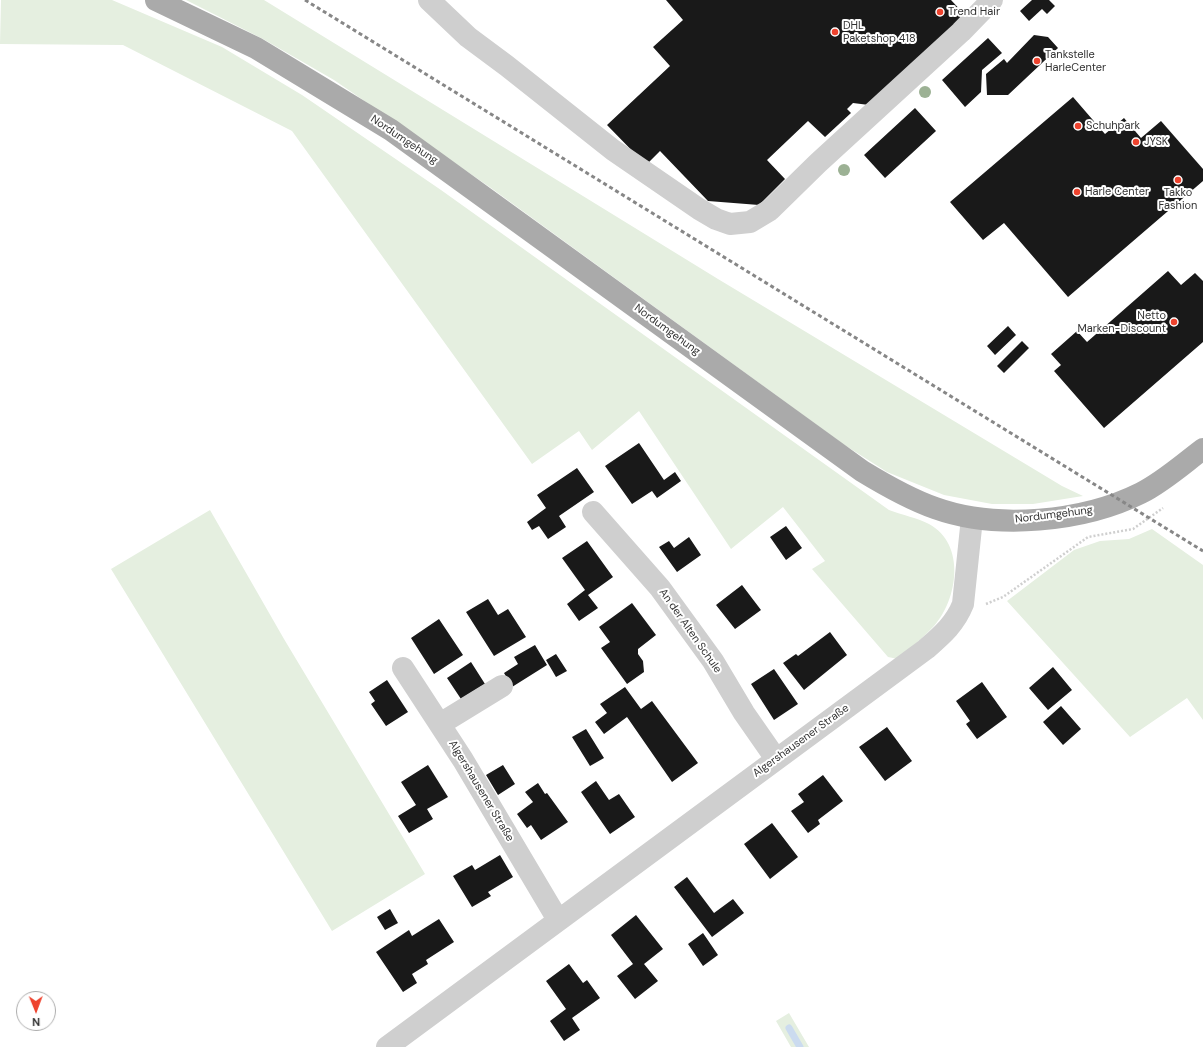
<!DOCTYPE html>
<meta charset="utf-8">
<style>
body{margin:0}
#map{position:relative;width:1203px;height:1047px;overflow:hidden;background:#fff;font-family:"DM Sans",sans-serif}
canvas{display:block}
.north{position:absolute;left:16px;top:991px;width:40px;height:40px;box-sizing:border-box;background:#fff;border:1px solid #adadad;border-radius:50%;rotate:179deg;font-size:11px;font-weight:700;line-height:16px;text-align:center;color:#323232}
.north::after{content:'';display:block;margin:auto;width:14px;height:18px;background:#ee432e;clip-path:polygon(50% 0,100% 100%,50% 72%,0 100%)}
</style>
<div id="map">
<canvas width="1203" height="1047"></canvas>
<div class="north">N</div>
</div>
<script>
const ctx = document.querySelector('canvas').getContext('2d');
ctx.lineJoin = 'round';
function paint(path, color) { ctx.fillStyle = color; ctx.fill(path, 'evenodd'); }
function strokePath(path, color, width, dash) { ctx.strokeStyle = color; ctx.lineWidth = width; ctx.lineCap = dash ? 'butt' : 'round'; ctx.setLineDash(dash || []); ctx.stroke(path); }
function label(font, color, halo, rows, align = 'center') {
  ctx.font = font + ' "DM Sans",sans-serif'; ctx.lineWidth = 4; ctx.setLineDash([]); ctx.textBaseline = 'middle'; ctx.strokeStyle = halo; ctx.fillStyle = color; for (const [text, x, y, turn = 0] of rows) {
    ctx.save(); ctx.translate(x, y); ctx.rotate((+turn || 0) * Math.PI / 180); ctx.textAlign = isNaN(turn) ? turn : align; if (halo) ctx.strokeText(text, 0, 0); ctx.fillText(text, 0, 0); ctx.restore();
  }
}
paint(new Path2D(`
 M1,0H112L222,47L302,95L441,190L889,510C902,515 918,518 929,524C966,544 958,599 934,626C923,638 910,648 898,659L888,657L812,569L825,561L783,507L731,549L639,411L592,450L579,431L532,464L292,131L123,45L0,44Z
 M186,0H264L718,279L1062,486L1083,496L1033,504H992L944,495L887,472L843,444L491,188L334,80L263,39Z
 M210,510L284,639L425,874L332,931L111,569Z
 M1152,529L1203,565V720L1187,698L1130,737L1007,601L1074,550L1100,541L1129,539Z
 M789,1013L809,1047H791L776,1021Z`), '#e5efe0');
strokePath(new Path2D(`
 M789,1028L800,1047`), '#cbdbef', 7);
paint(new Path2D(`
 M666,0H951L965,15L869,105L853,103L847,109L851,113L825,137L808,121L767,160L785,179L759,205L708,201L660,151L646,165L607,125L670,66L653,47L683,20Z
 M1032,0H1049L1055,6L1047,14L1042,9L1029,21L1020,11Z
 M1034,35L1048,37L1058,48L1008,95H987L986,74L1004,59L1007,63Z
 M988,38L1002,53L982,70L981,92L965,107L942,80Z
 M1073,97L1105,134L1124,118L1141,138L1161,121L1203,169V181L1068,297L1004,223L983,240L950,202Z
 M915,108L936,131L885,178L864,155Z
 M1168,271L1181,285L1195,273L1203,281V342L1104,428L1054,371L1061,365L1051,354L1077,331L1087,342Z
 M1008,326L1016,335L995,355L987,346Z
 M1022,341L1029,348L1004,373L997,366Z
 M639,443L664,480L675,472L681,481L657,498L652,491L632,504L605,466Z
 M577,468L594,492L559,516L566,527L548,539L539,526L532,530L527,522L546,508L537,495Z
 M786,526L802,548L786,560L770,537Z
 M689,537L701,555L677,572L659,547L669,541L674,548Z
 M587,541L613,577L588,595L598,608L579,621L567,604L585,590L562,558Z
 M742,585L761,610L735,629L716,605Z
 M488,599L498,615L508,609L526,637L494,656L466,612Z
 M632,603L656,635L638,649V654L643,661L644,672L627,684L601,648L610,642L599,627Z
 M439,619L463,655L434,674L411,638Z
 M830,632L847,655L804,690L783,663L796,654L798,656Z
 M535,645L547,665L512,687L504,673L518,664L514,657Z
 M556,654L567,671L556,677L546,660Z
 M471,662L485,684L461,699L447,678Z
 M1053,667L1072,690L1048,710L1029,688Z
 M774,669L798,704L774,720L751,684Z
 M387,680L408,712L386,726L371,704L375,701L369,692Z
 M982,682L1007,717L977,739L966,724L970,721L956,701Z
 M625,687L641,709L652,701L698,763L672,782L627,717L604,734L595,722L607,713L600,704Z
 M1061,706L1081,729L1063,745L1043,722Z
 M887,727L912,761L885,781L859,747Z
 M586,729L604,758L590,766L572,737Z
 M428,765L448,797L427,809L433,819L409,833L398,816L416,805L401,782Z
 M503,765L515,784L498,795L486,775Z
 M823,775L843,801L818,820L820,824L808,833L791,811L804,802L798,794Z
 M596,781L609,800L619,794L635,817L610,834L581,792Z
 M538,783L545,794L547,793L568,822L541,840L531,825L527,828L517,814L533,802L525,792Z
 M772,823L798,857L770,879L744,844Z
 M500,855L513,877L488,892L491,896L472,907L453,876L472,865L475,870Z
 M687,877L714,913L733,899L744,913L712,937L674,887Z
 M390,909L398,923L385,930L377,917Z
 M636,915L663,949L644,964L658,981L635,999L617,976L633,964L611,935Z
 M439,919L454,942L426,960L428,964L412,974L417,983L403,992L376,952L409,930L412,936Z
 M703,933L718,955L703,966L688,944Z
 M569,964L583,983L587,980L600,998L572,1018L580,1030L564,1041L550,1021L566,1009L546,981Z`), '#191919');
strokePath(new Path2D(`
 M986,604L1003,597L1088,537L1133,529L1163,508`), '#cfcfcf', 2.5, [2, 2]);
strokePath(new Path2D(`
 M429,0L468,37L507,66L613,150L699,209L716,219L730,224L750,222L770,210L818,163L961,32L992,0
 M593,512L660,588L713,661L744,713L776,759
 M403,668L463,760L558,920
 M440,724L502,686
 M387,1047L926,649C942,635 955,624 963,604L972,518`), '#cfcfcf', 22);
strokePath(new Path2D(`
 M156,0L256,48L391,130L862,471C885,485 909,499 935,508C996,530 1083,522 1141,493C1163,482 1183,464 1203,449`), '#aaa', 22);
strokePath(new Path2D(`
 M305,0L1203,551`), '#878787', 3, [4, 3]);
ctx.fillStyle = '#9cb194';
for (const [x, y] of [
 [925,92],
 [844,170]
]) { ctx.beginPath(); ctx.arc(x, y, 6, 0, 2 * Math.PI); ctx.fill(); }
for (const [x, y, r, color] of [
 [940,12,4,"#ee432e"],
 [835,32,4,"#ee432e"],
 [1037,61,4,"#ee432e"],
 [1078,126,4,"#ee432e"],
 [1136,142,4,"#ee432e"],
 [1178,180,4,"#ee432e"],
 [1077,192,4,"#ee432e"],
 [1174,322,4,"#ee432e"]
]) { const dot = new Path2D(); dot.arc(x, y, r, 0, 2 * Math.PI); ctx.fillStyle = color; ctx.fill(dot); strokePath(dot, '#fff', 1.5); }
label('11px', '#323232', '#fff', [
 ["Trend Hair",948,12],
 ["DHL",843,26],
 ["Paketshop 418",843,39],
 ["Tankstelle",1045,55],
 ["HarleCenter",1045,68],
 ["Schuhpark",1086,126],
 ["JYSK",1144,142],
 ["Harle Center",1085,192],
 ["Takko",1178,193,"center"],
 ["Fashion",1178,206,"center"],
 ["Netto",1166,316,"right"],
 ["Marken-Discount",1166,329,"right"]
], 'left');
label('11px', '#323232', '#fff', [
 ["Nordumgehung",404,140,34],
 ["Nordumgehung",667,330,36],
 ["Nordumgehung",1054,515,-7],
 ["An der Alten Schule",690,631,55],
 ["Algershausener Straße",801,741,-36],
 ["Algershausener Straße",481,791,59]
]);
</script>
